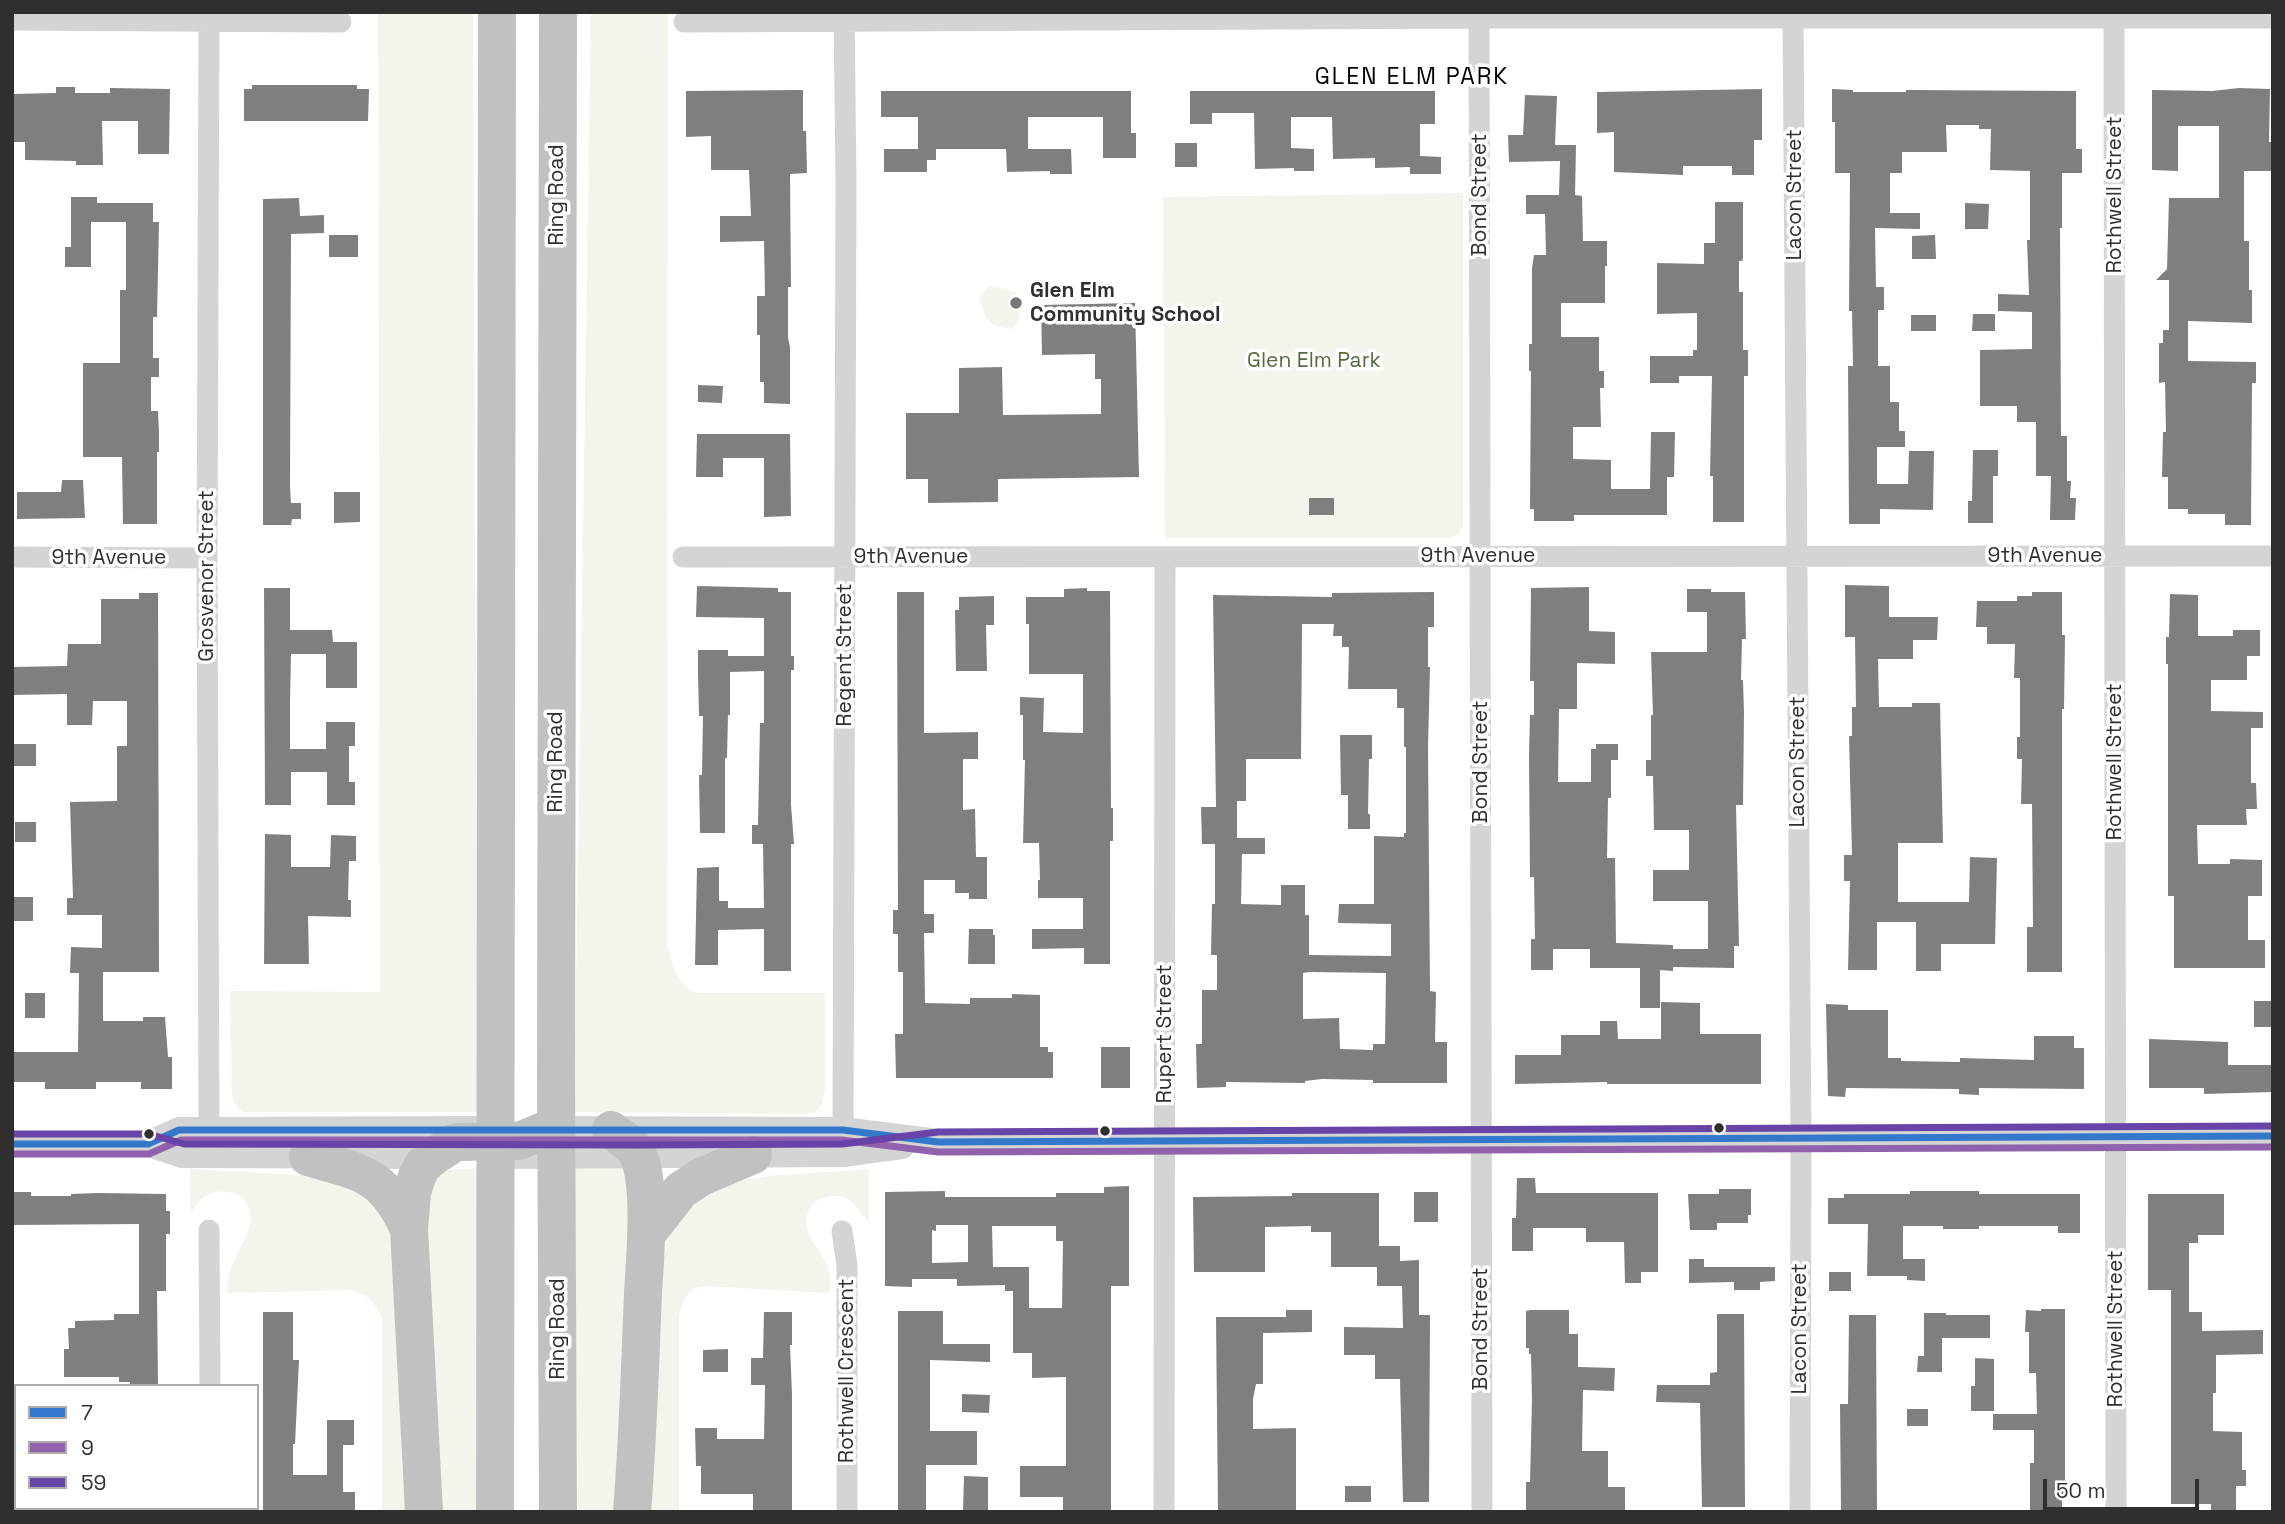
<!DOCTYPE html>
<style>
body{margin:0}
#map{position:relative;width:2285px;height:1524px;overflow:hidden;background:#fff;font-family:"Space Grotesk",sans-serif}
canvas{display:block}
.frame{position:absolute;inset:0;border:14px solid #2f2f2f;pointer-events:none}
.legend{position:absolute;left:14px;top:1384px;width:245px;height:126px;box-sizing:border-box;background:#fff;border:2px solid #acacac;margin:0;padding:9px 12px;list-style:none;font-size:21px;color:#2f2f2f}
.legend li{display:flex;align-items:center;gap:14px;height:35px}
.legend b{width:35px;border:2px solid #acacac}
.scale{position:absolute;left:2043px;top:1479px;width:156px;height:32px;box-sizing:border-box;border:4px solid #2f2f2f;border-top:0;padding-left:9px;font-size:21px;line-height:24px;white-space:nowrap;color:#2f2f2f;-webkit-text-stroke:5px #fff;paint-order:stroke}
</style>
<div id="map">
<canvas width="2285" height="1524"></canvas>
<div class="frame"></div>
<ul class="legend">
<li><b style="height:9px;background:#3478cb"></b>7</li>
<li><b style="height:9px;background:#9161ad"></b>9</li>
<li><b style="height:9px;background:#6843a8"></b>59</li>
</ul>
<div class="scale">50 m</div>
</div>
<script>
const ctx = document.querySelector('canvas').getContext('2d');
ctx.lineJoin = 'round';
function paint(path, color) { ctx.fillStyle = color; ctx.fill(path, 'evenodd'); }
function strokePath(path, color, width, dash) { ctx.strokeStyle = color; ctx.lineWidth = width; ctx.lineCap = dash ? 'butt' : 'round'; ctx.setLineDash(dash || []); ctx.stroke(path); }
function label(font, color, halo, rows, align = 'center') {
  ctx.font = font + ' "Space Grotesk",sans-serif'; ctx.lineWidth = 7; ctx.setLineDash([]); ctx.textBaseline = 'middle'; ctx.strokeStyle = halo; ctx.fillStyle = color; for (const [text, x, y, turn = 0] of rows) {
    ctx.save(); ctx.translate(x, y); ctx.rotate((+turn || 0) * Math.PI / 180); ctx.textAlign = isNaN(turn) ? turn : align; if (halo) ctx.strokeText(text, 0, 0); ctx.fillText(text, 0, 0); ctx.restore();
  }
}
paint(new Path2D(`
 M378,12H473L475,564L480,1112H242L235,1105L232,1096L230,991L380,992Z
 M591,12H668L667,945C674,967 674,982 696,993H825V1090L822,1104L816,1112L803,1114L574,1112Z
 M1463,193V526L1459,534L1449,538H1165L1163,197Z
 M990,286L1015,292L1022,299L1018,322L1011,329C985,325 987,321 979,297Z
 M618,1167L625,1168L629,1175L620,1512H578L574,1168Z
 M480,1168L479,1512H435L425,1302L430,1182L445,1170Z
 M190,1169L319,1176L369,1195L392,1234L395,1260L402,1469L406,1512H382V1318C374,1301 370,1297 352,1290L227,1293C228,1286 227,1278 230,1271C236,1252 256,1228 249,1208C242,1189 216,1187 202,1199C198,1202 194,1208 191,1212Z
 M869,1169V1223C856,1208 850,1191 826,1197C818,1199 813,1203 809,1210C798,1233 823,1250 829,1270C831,1278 830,1285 830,1293L705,1286C686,1288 684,1300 679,1316V1512H649L662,1267L667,1243L673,1227L690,1200L740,1181L767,1176Z`), '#f1f5ec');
paint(new Path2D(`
 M252,85H357V89H369L368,121H244V89H252Z
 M56,87H75V93H110V88L170,89L169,154H138V121H102L103,165H76V161L25,160V142H12V94L56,93Z
 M2239,88L2270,89L2269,142H2273V171H2244V241H2249V290H2252V323L2188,321V361L2256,362V383H2252L2251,525H2225V514H2188V509H2168V477H2162L2163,432H2166L2165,382L2159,383V343H2163V330H2169V280H2156L2167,269L2169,198H2219V126H2178V171L2152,170V90L2212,91Z
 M1762,89V140H1754V175H1732V166H1683V175L1614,172V132L1597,133V92Z
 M1832,89L1853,90V92H1906V90L2076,91V149H2082V173H2062V228H2060L2061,436H2067V481H2071L2070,498H2076L2075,520H2050L2051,476H2036V422H2017V406H1980V350L2032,349V312L1998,311V294L2029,295L2027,240H2030V171L1990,170L1991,129H1979V125H1946L1947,152H1902V173H1890V213H1920V229L1875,228L1876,287H1884V310H1878V366H1890V402H1899V431H1905V447H1877V484H1908L1909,451H1934L1933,510L1880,509V524H1849L1848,366H1853L1852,311H1849L1850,173H1835V122H1832Z
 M803,90V131H806L807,173L790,174L791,287H788V338L790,347V404L764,403V382H760V335H757V296H765L764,241L720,242V216H751L749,170H711V136L686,137V91Z
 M881,91H1131V133H1136V158H1103V117H1028V149H1071L1072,174H1050V171L1007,172L1006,149H936V160H927V172H884V149H918V117H881Z
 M1190,91H1435V124H1420V156L1441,157V174H1410V167L1375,168V158L1333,159L1332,117H1291V148L1314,149V171H1294V168L1255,169L1254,113H1212V124H1190Z
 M1525,95L1557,96L1555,145H1576L1575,195L1582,196L1583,241H1607V266H1605V303H1561V337H1599V371H1604V388H1600L1601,427H1573V459L1611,460V489H1650L1651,432H1675L1674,477H1667V515H1574V521H1534V509H1530L1531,371H1529V344H1532V268L1534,255H1546L1545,214H1526V195H1559L1560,161L1509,162L1508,135H1523Z
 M1175,143H1197V167H1175Z
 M71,197H97V203H153V222H159L157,317H153V358H159V377H151V411H158L159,433V452H157V524H123L122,457H83V363H120V290H126V222H91V267H65V247H71Z
 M299,198L300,216L324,215V233L291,234L290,486L291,503H301V519H292L291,525H263V199Z
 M1715,202H1743V258L1742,261H1739V292H1743V350H1748V376H1744V522H1713V476H1710L1712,376H1679V383H1650V356H1693V350H1697V313L1657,314V263L1704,264V243H1715Z
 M1965,203L1989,204L1988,229H1965Z
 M329,235H358V257H329Z
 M1935,235L1936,259H1912V236Z
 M1135,303L1139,477L998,479V502L928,503V479H906V413H959V368L1002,367L1003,415L1101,414V379H1095V354L1042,355L1041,305Z
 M1973,314H1995V331H1972Z
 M1911,315H1936V331H1911Z
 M698,385L723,386L722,403L698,402Z
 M697,434H790L791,516L764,517V458H723V477H696Z
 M1973,450H1998V476H1993V523H1968V501H1972Z
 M62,480H83L85,518L17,519V492H61Z
 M334,492H360V522L334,523Z
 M1309,498H1334V515H1309Z
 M1845,585L1889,586V617H1938L1937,640H1913V659H1878L1879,707H1912V703H1940L1943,843H1898V902H1969L1970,857L1997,858L1995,944H1941V971H1916V922H1877V970H1848L1850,881H1844V855H1852L1849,736H1852V707H1856L1855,637H1845Z
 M697,586L778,588V592H791V656H794V670H791V805L794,844H791V971H764V929L718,930V965H695L697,868L719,867V901H728V908H764L763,844H752V825H758L760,723H764V671L730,672V715H728L727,758H725V833H700L699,775H702L703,716H699L698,672V650H728V656H764V618L696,617Z
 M1589,587V631L1615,632V664L1577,663V709H1559L1558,782H1591V749H1596V744H1618V760H1611V798H1608L1607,858H1615L1616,943L1673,945V949H1708V901H1653V870H1689V830H1654L1653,776H1646V760H1651V715H1653L1651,652H1707V612H1687V589H1711V592H1745L1746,639H1742L1741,680H1743L1744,713L1743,805H1736L1739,946H1734V968L1673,967V971L1660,970V1008H1640V968H1590V949H1553V970H1531V939H1535L1534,877H1530L1529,755L1530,715H1534V681H1530L1531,588Z
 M264,588H290V630H332L333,642H357V688H326V654H291L290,702V749H326V722H355V746H349V782H355V805H327V772H291V805H265Z
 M1087,588V591H1110L1111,808H1113V841H1110V964H1084V948L1032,949V929H1083V898H1038V880H1040L1039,843H1023L1025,760H1023V715H1020V697L1044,698L1043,732L1083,733V674H1029V624H1026V597H1064V589Z
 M897,592H924V733L978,732V759H963V810L975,809L976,857H987V899H969V893H955V880H924V914H934V933H924L925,1003L970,1004V998H1012V994L1040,995V1047H1048V1052H1053V1078H896L895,1034H903V972H898V934H893V910H898Z
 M1434,592V627H1428V667H1430L1428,747L1430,991L1436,992L1435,1042H1447V1083H1373V1080L1322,1079L1305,1081V1083L1226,1082V1087L1197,1088L1196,1044H1202V990H1217V955H1211L1212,904H1215V844H1202L1201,807H1216L1213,595L1332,597V593ZM1302,624H1334L1333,636H1342V647H1349L1348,689H1397V708H1404V747H1406V833H1404V837L1374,836V904H1339L1338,923L1391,924V956L1309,955V915H1305V885H1281V905L1241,904L1242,854H1265V838H1237V801H1246V759H1301ZM1309,972L1386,973L1385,1044H1373V1050L1340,1049L1339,1018L1303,1019V973Z
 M2032,592H2062V635H2065L2064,709H2062V972H2027V927H2033L2032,804H2021L2022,759H2017V737H2020V678H2014L2015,644H1987V627H1976L1977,601H2017V596H2032Z
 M139,593H158L159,972H103V1021H143V1017H165L168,1057H172V1089H141V1082H96V1089H45V1082H12V1052H78L79,973H70L71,947L102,948V915H67V898H73L70,802L117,801V746H127V701H93L92,725H67V694L12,695V667L67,666L68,644H101V599H139Z
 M2170,594L2198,595V636H2233V630H2260V656H2247V680H2211V711L2263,712V728H2251V783H2256L2257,809H2246L2247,825H2197L2198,864H2230V859L2262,860V896H2248V940H2265V968H2174V896H2168V664H2166V637H2169Z
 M994,596V625H986L987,671H956L955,610H959V597Z
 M1340,735H1372V759H1369L1368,814H1370V829H1348V795H1341Z
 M12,744H36V766H12Z
 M15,822H36V842H15Z
 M265,834L291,835V867H330L331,835L356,836V861H349L348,900H351V917L308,916L309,964H264Z
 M12,897H33V921H12Z
 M969,929H993V935H995V964H968Z
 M25,993H45V1018H25Z
 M2254,1001H2273V1027H2254Z
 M1661,1002L1700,1003V1034H1761V1084H1607V1082L1515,1084V1055H1561V1035H1600V1021H1617L1618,1039H1661Z
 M1826,1004L1848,1005V1010H1888V1058H1901V1061L1960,1062V1058L2034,1060V1036H2074V1048H2084V1089L1979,1088V1095L1959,1094V1089L1846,1088L1845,1097L1828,1096Z
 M2149,1039L2228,1042V1065H2273V1092L2204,1094V1088H2149Z
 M1101,1047H1130V1088H1101Z
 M1517,1178H1535L1536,1193H1658V1272H1641V1283H1625L1624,1242H1586V1228H1533V1251H1512V1218H1516Z
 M1129,1186V1286H1111V1512H1063V1497H1020V1466H1066V1377L1032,1378V1353H1013V1291H1005V1285L957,1286V1279H912V1287L885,1286V1192L945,1191V1197H1056V1193H1104V1187ZM936,1225H968V1262L932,1263V1230L936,1231ZM992,1226H1056V1241H1063L1062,1308H1029V1267H993Z
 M1719,1189H1751V1215H1748V1223H1717V1230H1690L1688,1194H1719Z
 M1910,1191H1979V1194H2080V1233H2058V1226H1979V1229H1943V1226H1903V1259H1925V1281L1907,1280V1276H1867L1868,1224H1828V1198H1844V1194H1910Z
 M12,1192H31V1196H71V1194L98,1193L166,1194V1211H170V1234H166V1291H157L158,1386H130V1382H119V1377H64V1349H69L68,1328H75V1321L114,1320V1314H139V1224L12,1225Z
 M1414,1192H1438V1222H1414Z
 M1292,1193H1379V1246H1400V1261L1419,1260V1315H1430L1429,1502H1403L1400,1379H1375V1355H1344V1327L1403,1328L1402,1286H1377V1267H1331V1232H1311V1226L1265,1227V1272H1194L1193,1197L1292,1196Z
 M2148,1194H2224V1235H2198V1243H2189V1312H2202V1331L2263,1330V1354L2216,1355V1393H2213V1431L2242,1432V1470H2246V1486H2236V1512H2211V1504H2171V1290H2148Z
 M1689,1259H1704V1267H1775V1281L1760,1282V1290H1734V1282L1689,1283Z
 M1829,1272H1851V1291H1829Z
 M2041,1309H2065V1494H2062V1512H2030V1463H2034V1430H1993V1414H2037L2036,1373H2029V1332H2025L2026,1310L2041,1311Z
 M1286,1310H1312V1332L1263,1333V1384H1256L1253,1399V1429L1296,1428V1512H1218L1216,1317H1286Z
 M1531,1310H1569V1334H1578V1367L1615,1368L1614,1391L1583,1390L1582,1451H1608V1487H1625V1512L1526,1511V1482H1530L1532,1400L1531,1354H1529V1348H1526V1311Z
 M898,1311H943V1344H990V1362L930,1360V1431H977V1465H926V1512H898Z
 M263,1312H293V1360H299L295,1444H293V1475H327V1420H354V1445H343V1492H355V1512L263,1511Z
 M764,1312H792V1345H790L792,1395V1512H753V1494H701V1466H696L695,1428H717V1439H764L765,1385H751V1358H763Z
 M1924,1313H1946V1315H1990V1338H1942V1372H1917L1918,1356H1924Z
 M1717,1314H1744L1745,1507H1702L1700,1403L1656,1402L1657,1385H1710V1373L1717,1372Z
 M1849,1315H1876L1877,1512H1841L1840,1404H1848Z
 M728,1349V1372H703V1350Z
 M1975,1358L1994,1359V1411H1971V1386H1975Z
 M962,1394L990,1395L989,1413L962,1412Z
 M1907,1409H1928V1426H1907Z
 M964,1476L988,1477V1512H963Z
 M1345,1486H1371V1502H1345Z`), '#7f7f7f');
strokePath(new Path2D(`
 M1479,12L1482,1512
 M1793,12L1801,1138L1800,1512
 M2114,12L2116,1512
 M12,20L341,22
 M684,22C1214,20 1743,15 2273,18
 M12,557L207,558
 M683,557L2273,556
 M209,1130L207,558L209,22
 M843,1130L846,182L844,12
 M209,1230L210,1386
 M842,1231L847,1265V1512
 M211,1508V1512
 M1164,1512L1165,557`), '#d4d4d4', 21);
strokePath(new Path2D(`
 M542,1129L843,1130L938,1142L2273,1136
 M12,1144H148L182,1155H190L440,1156
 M148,1144L179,1130L475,1129
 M496,1156L843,1154L902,1146`), '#d4d4d4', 26);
strokePath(new Path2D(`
 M558,12L556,1071L558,1512
 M611,1130C621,1137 632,1143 638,1155C652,1185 645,1259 643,1293C640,1366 638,1439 632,1512
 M308,1157C363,1173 384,1174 409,1229
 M646,1235L681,1190L701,1177L753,1155
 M424,1512L409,1229L412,1193L417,1176L423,1165L434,1156L456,1142L519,1141L548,1129
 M495,1512L497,12`), '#c1c1c1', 38);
strokePath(new Path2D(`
 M12,1144H148L179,1130H843L938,1142L2273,1136`), '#3478cb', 7);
strokePath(new Path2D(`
 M12,1154H149L181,1140H842L938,1152L2273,1147`), '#9161ad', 7);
strokePath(new Path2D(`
 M12,1134H149L184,1144L638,1145L842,1144L938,1132L2273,1126`), '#6843a8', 7);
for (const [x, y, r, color] of [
 [1016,303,7,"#787878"],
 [1719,1128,6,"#2f2f2f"],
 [1105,1131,6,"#2f2f2f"],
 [149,1134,6,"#2f2f2f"]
]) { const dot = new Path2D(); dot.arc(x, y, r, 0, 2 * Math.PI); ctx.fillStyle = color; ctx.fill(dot); strokePath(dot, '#fff', 2.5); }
label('21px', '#2f2f2f', '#fff', [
 ["Ring Road",557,195,-90],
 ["Bond Street",1480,195,-90],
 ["Lacon Street",1795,195,-90],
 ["Rothwell Street",2115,195,-90],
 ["9th Avenue",1478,556],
 ["9th Avenue",2045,556],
 ["9th Avenue",911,557],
 ["9th Avenue",109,558],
 ["Grosvenor Street",207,576,-90],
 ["Regent Street",845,655,-90],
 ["Ring Road",556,762,-90],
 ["Bond Street",1481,762,-90],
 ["Lacon Street",1798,762,-90],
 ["Rothwell Street",2115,762,-90],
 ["Rupert Street",1165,1034,-90],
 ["Ring Road",558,1329,-90],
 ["Bond Street",1481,1329,-90],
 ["Lacon Street",1800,1329,-90],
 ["Rothwell Street",2116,1329,-90],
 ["Rothwell Crescent",847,1371,-90]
]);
label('bold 21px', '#2f2f2f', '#fff', [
 ["Glen Elm",1030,291],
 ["Community School",1030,315]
], 'left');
label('21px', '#536b3c', '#fff', [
 ["Glen Elm Park",1314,361]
]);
ctx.letterSpacing = '2px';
label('23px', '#000', '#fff', [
 ["GLEN ELM PARK",1412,78]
]);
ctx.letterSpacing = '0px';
</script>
